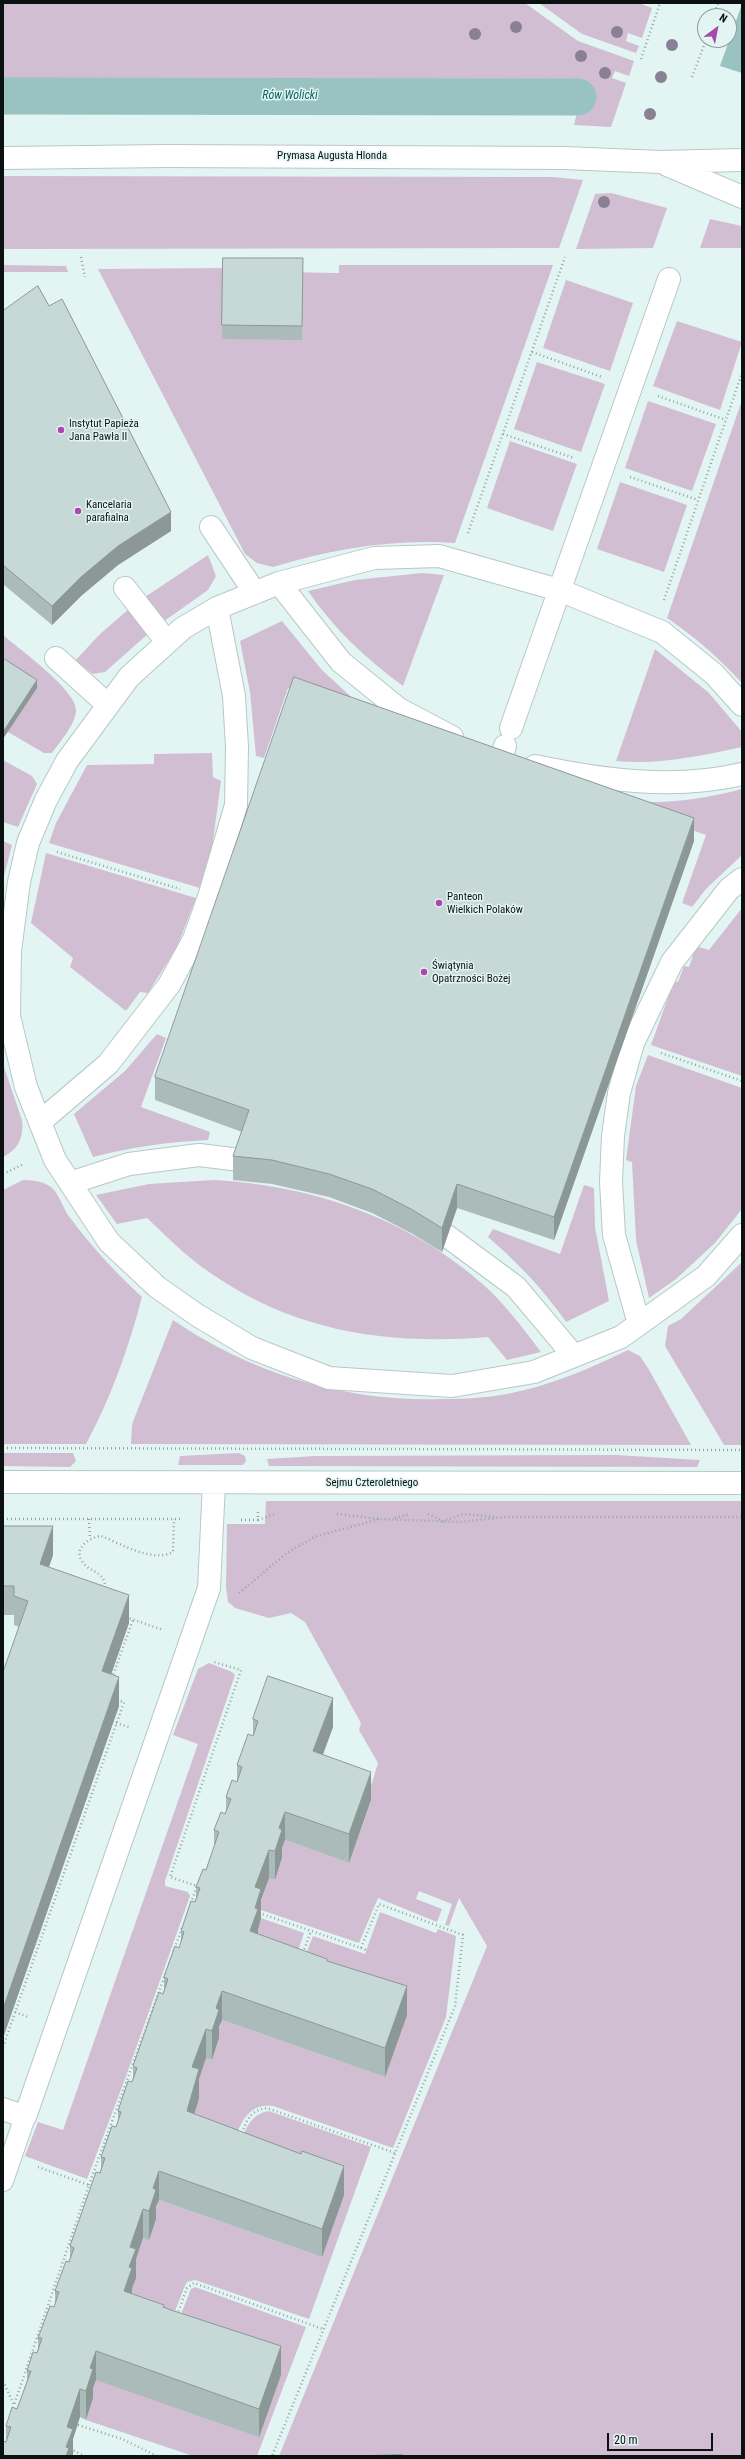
<!DOCTYPE html>
<meta charset="utf-8">
<style>
body{margin:0}
#map{position:relative;width:745px;height:2459px;overflow:hidden;background:#e3f5f3;font-family:"Roboto Condensed",sans-serif}
canvas{display:block}
.frame{position:absolute;inset:0;border:4px solid #0b1111;pointer-events:none}
.north{position:absolute;left:697px;top:8px;width:40px;height:40px;box-sizing:border-box;background:#e3f5f3;border:1px solid #8d9a99;border-radius:50%;rotate:32deg;font-size:11px;font-weight:700;line-height:16px;text-align:center;color:#0b1111}
.north::after{content:'';display:block;margin:auto;width:14px;height:18px;background:#a948af;clip-path:polygon(50% 0,100% 100%,50% 72%,0 100%)}
.scale{position:absolute;left:607px;top:2433px;width:106px;height:18px;box-sizing:border-box;border:2px solid #0b1111;border-top:0;padding-left:5px;font-size:12px;line-height:14px;white-space:nowrap;color:#0b1111;-webkit-text-stroke:3px #e3f5f3;paint-order:stroke}
</style>
<div id="map">
<canvas width="745" height="2459"></canvas>
<div class="frame"></div>
<div class="north">N</div>
<div class="scale">20 m</div>
</div>
<script>
const ctx = document.querySelector('canvas').getContext('2d');
ctx.lineJoin = 'round';
function paint(path, color) { ctx.fillStyle = color; ctx.fill(path, 'evenodd'); }
function strokePath(path, color, width, dash) { ctx.strokeStyle = color; ctx.lineWidth = width; ctx.lineCap = dash ? 'butt' : 'round'; ctx.setLineDash(dash || []); ctx.stroke(path); }
function label(font, color, halo, rows, align = 'center') {
  ctx.font = font + ' "Roboto Condensed",sans-serif'; ctx.lineWidth = 3; ctx.setLineDash([]); ctx.textBaseline = 'middle'; ctx.strokeStyle = halo; ctx.fillStyle = color; for (const [text, x, y, turn = 0] of rows) {
    ctx.save(); ctx.translate(x, y); ctx.rotate((+turn || 0) * Math.PI / 180); ctx.textAlign = isNaN(turn) ? turn : align; if (halo) ctx.strokeText(text, 0, 0); ctx.fillText(text, 0, 0); ctx.restore();
  }
}
paint(new Path2D(`
 M3,3H525L578,41L634,61L629,76L615,71L612,78L626,83L611,127L574,125L578,108L575,79L3,78Z
 M539,3H639L652,8L642,38L628,33L626,41L639,46L636,53L582,34Z
 M3,176L552,177L583,180L559,248L3,249Z
 M611,193L667,208L653,248L576,249L595,194Z
 M710,219L742,226V248H700Z
 M3,265L66,266L68,272H3Z
 M339,265H553L455,543C392,539 333,549 273,567L257,563L245,554L98,269L223,268V271L339,273Z
 M566,280L633,303L610,371L543,348Z
 M677,321L742,342L720,410L653,386Z
 M537,362L605,384L581,452L514,429Z
 M742,400V683C719,658 695,637 667,618Z
 M648,401L716,424L692,491L625,468Z
 M510,441L577,464L553,531L487,508Z
 M620,482L687,505L664,572L597,549Z
 M208,555L216,576L208,590L163,622L145,597Z
 M422,573L444,575L403,686C366,659 334,629 308,591L355,580Z
 M130,608L149,633L105,672L93,674L75,661L99,635Z
 M282,621L322,670L361,706L358,714L288,688L264,758L256,756L250,692L240,641Z
 M3,635C19,649 78,691 76,711C75,725 60,742 52,753H44L8,732Z
 M655,649L709,693L742,732V747C701,756 658,765 616,761Z
 M212,753L213,777L221,781L211,856L200,888L49,843L56,823L87,765L154,764V754Z
 M3,760L32,776L37,784L18,827L3,822Z
 M742,789V855L706,889L692,907L682,903L706,835L635,810L639,802C674,803 708,798 742,789Z
 M3,841L12,845L3,880Z
 M46,853L196,898L177,947L148,993L140,992L126,1011L70,967L73,958L31,923Z
 M742,908V1076L651,1045L674,981L678,982L684,966L689,967L696,946L709,950Z
 M157,1034L166,1038L141,1107L210,1132L208,1140C169,1142 131,1147 93,1157L74,1114L125,1071Z
 M648,1055L742,1088V1209L715,1243L676,1279L649,1298L636,1240L632,1162L626,1160L636,1086Z
 M3,1064L22,1120C24,1137 19,1149 3,1157Z
 M23,1180C34,1180 47,1182 54,1190C60,1197 63,1207 68,1215C89,1244 115,1272 142,1297C129,1347 111,1398 86,1444H3V1190Z
 M214,1180C310,1185 405,1217 479,1281C503,1301 522,1327 541,1352L507,1360L488,1337C392,1345 302,1333 221,1280C193,1263 170,1240 147,1218L117,1224L96,1195L149,1184Z
 M584,1185L594,1188L595,1227L609,1301L566,1322C544,1290 518,1263 488,1237L493,1229L560,1254Z
 M742,1262V1445H724L665,1346L668,1326L681,1319Z
 M173,1320C254,1375 346,1402 443,1399C464,1399 486,1398 507,1394C549,1386 589,1369 628,1350L640,1356L648,1368L691,1445L131,1444L132,1424Z
 M3,1453H73L76,1461L70,1467L3,1466Z
 M239,1453L245,1456L246,1461L243,1465H178L180,1456Z
 M615,1455L700,1460L697,1467L269,1466L267,1459L316,1456Z
 M266,1501H742V2456H279L487,1946L459,1898L449,1926L445,1925L452,1904L419,1891L416,1899L442,1909L437,1922L378,1898L359,1943L258,1909L269,1878L275,1880L282,1859L279,1857L285,1840L349,1863L371,1801L367,1799L378,1763L359,1730L361,1723L305,1622L291,1613L269,1618L235,1608L228,1602L226,1587L227,1524H265Z
 M209,1663L232,1672L235,1675L165,1881V1886L188,1892L190,1896L125,2079L87,2179L25,2156L38,2122L63,2130L198,1744L173,1735L198,1669Z
 M380,1912L436,1933L438,1929L456,1936L446,2017L393,2148L273,2106C242,2102 238,2134 228,2156L195,2118L193,2096L206,2058L212,2060L219,2039L216,2037L222,2020L385,2077L297,1977L313,1936L365,1954Z
 M261,1918L304,1933L290,1975L255,1937Z
 M269,2111L371,2147L309,2319L195,2280L187,2282L184,2288L165,2337L132,2297L130,2276L143,2238L149,2239L156,2219L153,2217L159,2200L322,2257L234,2159C242,2140 246,2114 269,2111Z
 M195,2287L306,2327L257,2456H193L86,2420L93,2398L90,2397L96,2380L171,2339L191,2289Z`), '#d2bed2');
paint(new Path2D(`
 M742,4V73L720,66Z`), '#98c3c0');
strokePath(new Path2D(`
 M3,96L578,97`), '#98c3c0', 37);
const service = new Path2D(`
 M3,2181L25,2117`);
const pedestrian = new Path2D(`
 M211,527L255,593
 M279,583L341,662L399,709L452,737
 M125,588L167,642
 M56,658L108,705
 M742,705L714,674L662,632L559,590L439,556L374,558L279,583L217,608L183,628L129,677L67,761L46,800L28,843L19,882L10,951L9,1016L26,1087L55,1160L109,1242L157,1287L197,1315L252,1348L329,1378L452,1386L534,1372L621,1337L706,1276L742,1235
 M511,728L669,279
 M535,766C602,780 674,790 742,774
 M496,772L505,746
 M40,1122L108,1064L169,985L194,939L209,897L236,805L237,747L234,696L217,608
 M70,1183L129,1164L199,1155L240,1160
 M447,1236L516,1287L574,1356
 M639,1324L614,1235L611,1182L613,1136L619,1093L633,1043L672,962L729,889L742,879`);
const minor = new Path2D(`
 M3,158L166,156L564,158L661,162L742,160
 M667,165L742,197
 M3,1482L742,1483
 M3,2109L25,2117L209,1588L214,1483`);
strokePath(service, '#b7c8c7', 22);
strokePath(pedestrian, '#b7c8c7', 24);
strokePath(minor, '#b7c8c7', 24);
strokePath(new Path2D(`
 M714,16L718,3
 M641,59L660,3
 M692,77L706,40
 M81,257L85,277
 M532,352L602,377
 M658,396L726,420
 M503,434L574,458
 M630,477L698,500
 M468,533L565,257
 M664,600L742,373
 M57,852L180,889
 M661,1053L742,1081
 M3,1174L24,1164
 M3,1448L742,1450
 M337,1514L380,1519L460,1522L505,1517H742
 M428,1514L443,1521L463,1514L497,1517
 M395,1518L409,1514
 M3,1519H182
 M89,1519L90,1539
 M241,1520H258V1511
 M258,1520L275,1514
 M105,1588C106,1571 89,1573 82,1561C73,1548 90,1537 101,1536C122,1544 152,1563 173,1552L174,1519
 M239,1593L287,1553L314,1537L379,1519
 M126,1617L163,1630
 M112,1678L133,1620
 M116,1723L129,1727
 M191,1903L197,1886L170,1877L241,1670L214,1662
 M259,1913L361,1948L379,1904L463,1935L455,2006L272,2456
 M361,1948L366,1950
 M303,1953L311,1931
 M15,2012L28,2017
 M3,2047L124,1702L117,1700
 M242,2133C247,2119 251,2110 267,2108L395,2153
 M89,2185L182,1928
 M177,2315L187,2288L194,2283L323,2329
 M3,2381L14,2405L89,2185L38,2167
 M78,2425L122,2439L157,2456
 M70,2449L85,2456`), '#96a4a2', 2.5, [1, 3]);
strokePath(service, '#fff', 20);
strokePath(pedestrian, '#fff', 22);
strokePath(minor, '#fff', 22);
ctx.fillStyle = '#8a8093';
for (const [x, y] of [
 [516,27],
 [617,32],
 [475,34],
 [672,45],
 [581,56],
 [605,73],
 [661,77],
 [650,114],
 [604,202]
]) { ctx.beginPath(); ctx.arc(x, y, 6, 0, 2 * Math.PI); ctx.fill(); }
paint(new Path2D(`
 M223,258H303L302,340L222,339Z
 M3,311L171,531L118,565L81,596L52,625L3,584Z
 M694,841L554,1240L457,1208L442,1252L411,1233L372,1213L329,1197L272,1184L233,1180V1156L242,1132L155,1100V1077Z
 M3,1526L53,1555L49,1567L129,1623L111,1675L119,1706L4,2035H3V1672L19,1627L14,1625V1615H3Z
 M253,1719L333,1727L323,1755L371,1800L349,1863L285,1840L282,1848V1858L275,1880L269,1878L261,1900V1918L258,1929V1934L327,1961L407,2015L385,2077L222,2020L219,2027V2038L212,2060L206,2058L199,2079V2098L194,2114L344,2195L322,2257L159,2200L156,2207V2219L149,2240L143,2238L136,2259V2278L132,2288V2294L164,2307L281,2375L259,2437L96,2380L93,2388V2398L86,2420L80,2417L73,2439V2456L6,2442V2426L17,2409L27,2382V2371L37,2353L38,2349V2338L54,2307L55,2304V2291L69,2262L70,2258V2246L101,2169V2157L116,2127L118,2122V2111L132,2082L133,2078V2066L163,1994L164,1989V1977L179,1948L181,1943V1931L196,1899V1887L206,1870L214,1847V1830L226,1813V1797L237,1781V1765L253,1736Z`), '#abbbb9');
paint(new Path2D(`
 M171,512V531L118,565L81,596L52,625V606L81,577L118,546Z
 M37,680V688L3,739V732Z
 M694,818V841L554,1240V1217Z
 M457,1184V1208L442,1252V1228Z
 M53,1526V1555L40,1592V1564Z
 M129,1595V1623L102,1700V1671Z
 M119,1677V1706L4,2035V2006Z
 M333,1698V1727L313,1780V1751Z
 M371,1772V1800L349,1863V1834Z
 M285,1812V1840L282,1848V1858L275,1880V1851L279,1828Z
 M269,1850V1878L261,1900V1918L258,1929V1937L250,1931L255,1887Z
 M407,1986V2015L385,2077V2048Z
 M222,1991V2020L219,2027V2038L212,2060V2031L216,2008Z
 M206,2029V2058L199,2079V2098L187,2140V2111L192,2067Z
 M344,2166V2195L322,2257V2229Z
 M159,2171V2200L156,2207V2219L149,2240V2211L153,2188Z
 M143,2209V2238L136,2259V2278L132,2288V2297L124,2291L130,2247Z
 M281,2346V2375L259,2437V2409Z
 M96,2351V2380L93,2388V2398L86,2420V2391L90,2368Z
 M80,2389V2417L73,2439V2456H66L67,2427Z`), '#8b9896');
const building = new Path2D(`
 M223,258H303L302,326L222,325Z
 M38,286L49,306L62,299L171,512L118,546L81,577L52,606L3,565V311Z
 M3,658L37,680L3,732Z
 M294,677L694,818L554,1217L457,1184L442,1228L411,1209L372,1189L329,1174L272,1160L233,1156L249,1110L155,1077Z
 M3,1526H53L40,1564L129,1595L102,1671L119,1677L4,2006H3V1672L28,1601L14,1596V1586H3Z
 M268,1676L333,1698L313,1751L371,1772L349,1834L285,1812L279,1828L282,1830L275,1851L269,1850L255,1887L261,1889L255,1908L258,1909L250,1931L327,1959V1961L407,1986L385,2048L222,1991L216,2008L219,2010L212,2031L206,2029L192,2067L199,2069L187,2111L301,2154L302,2151L344,2166L322,2229L159,2171L153,2188L156,2190L149,2211L143,2209L130,2247L136,2249L129,2267L132,2268L124,2291L164,2305L163,2307L171,2310L281,2346L259,2409L96,2351L90,2368L93,2369L86,2391L80,2389L67,2427L73,2429L66,2447L69,2448L66,2456H3V2441L6,2442L11,2427L6,2426L12,2407L17,2409L31,2371H27L33,2352L37,2353L42,2338H38L50,2306L54,2307L59,2292L55,2291L66,2261L69,2262L74,2248L70,2246L96,2172L100,2173L105,2158L101,2157L112,2126L116,2127L121,2112L118,2111L128,2081L132,2082L137,2068L133,2066L159,1992L163,1994L168,1979L164,1977L175,1946L179,1948L184,1932L181,1931L191,1901L195,1902L200,1888L196,1887L203,1869L206,1870L219,1832L214,1830L221,1812L225,1814L231,1799L226,1797L232,1780L237,1782L242,1767L237,1765L248,1734L253,1736L258,1721L253,1719Z
 M402,2455V2456H355Z`);
paint(building, '#c7d9d7');
strokePath(building, '#8b9896', 1);
for (const [x, y, r, color] of [
 [61,430,4,"#a948af"],
 [78,511,4,"#a948af"],
 [439,903,4,"#a948af"],
 [424,972,4,"#a948af"]
]) { const dot = new Path2D(); dot.arc(x, y, r, 0, 2 * Math.PI); ctx.fillStyle = color; ctx.fill(dot); strokePath(dot, '#e3f5f3', 1.5); }
label('11px', '#0b1111', '#e3f5f3', [
 ["Prymasa Augusta Hlonda",332,156],
 ["Sejmu Czteroletniego",372,1483]
]);
label('11px', '#0b1111', '#e3f5f3', [
 ["Instytut Papieża",69,424],
 ["Jana Pawła II",69,437],
 ["Kancelaria",86,505],
 ["parafialna",86,518],
 ["Panteon",447,897],
 ["Wielkich Polaków",447,910],
 ["Świątynia",432,966],
 ["Opatrzności Bożej",432,979]
], 'left');
label('italic 12px', '#0c6561', '#e3f5f3', [
 ["Rów Wolicki",290,96]
]);
</script>
